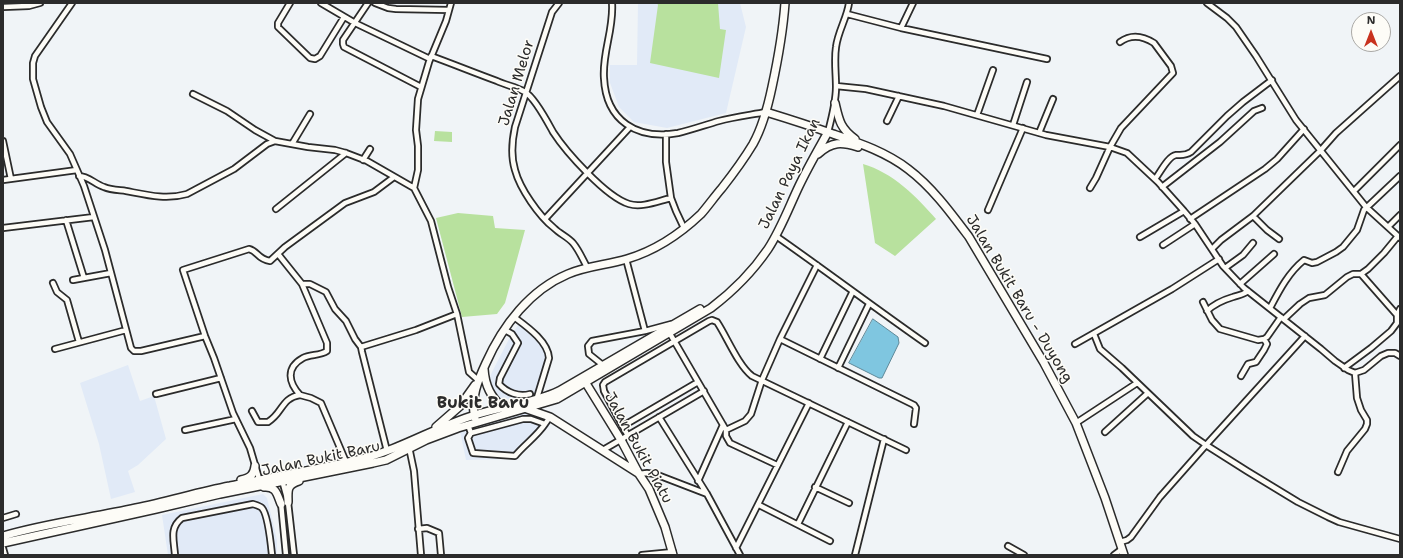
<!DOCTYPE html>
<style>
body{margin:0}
#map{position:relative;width:1403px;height:558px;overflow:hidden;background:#f0f4f7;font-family:"Shantell Sans",sans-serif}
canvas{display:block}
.frame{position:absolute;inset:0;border:4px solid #2b2b2b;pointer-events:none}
.north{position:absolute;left:1351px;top:12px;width:40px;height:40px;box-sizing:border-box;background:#fdfcf7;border:1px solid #a9a8a5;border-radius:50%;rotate:0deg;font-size:11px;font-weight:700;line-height:16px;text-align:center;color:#2b2b2b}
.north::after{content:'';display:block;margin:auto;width:14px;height:18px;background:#c8321e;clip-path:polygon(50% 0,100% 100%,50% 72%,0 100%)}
</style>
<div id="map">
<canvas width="1403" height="558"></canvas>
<div class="frame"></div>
<div class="north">N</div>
</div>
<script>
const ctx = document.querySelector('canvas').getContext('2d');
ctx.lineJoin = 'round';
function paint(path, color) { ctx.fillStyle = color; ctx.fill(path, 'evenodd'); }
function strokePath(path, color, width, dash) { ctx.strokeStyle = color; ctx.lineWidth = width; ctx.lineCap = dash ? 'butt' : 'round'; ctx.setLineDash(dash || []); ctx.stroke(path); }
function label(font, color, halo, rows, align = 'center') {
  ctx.font = font + ' "Shantell Sans",sans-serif'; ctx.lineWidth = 3; ctx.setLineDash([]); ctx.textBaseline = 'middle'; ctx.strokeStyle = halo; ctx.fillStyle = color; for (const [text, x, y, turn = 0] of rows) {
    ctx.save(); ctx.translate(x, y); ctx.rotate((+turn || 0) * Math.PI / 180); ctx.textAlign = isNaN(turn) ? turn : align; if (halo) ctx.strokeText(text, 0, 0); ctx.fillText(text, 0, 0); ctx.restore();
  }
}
paint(new Path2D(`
 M638,3H740L746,27L726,113L667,128L634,122L619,107L610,83V65H637Z
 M522,319L537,331L552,356L534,416L550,425L516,459L466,460L460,431L497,421L498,403L486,387L492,372L509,339Z
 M128,365L140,401L154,396L166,439L138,465L128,471L135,492L111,499L99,444L80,383Z
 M263,494L267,498L277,540V555H168L162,515Z`), '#e1eaf7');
paint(new Path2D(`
 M657,3H718L720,29L726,30L719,78L650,63L658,5Z
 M435,131L452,132V142L434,141Z
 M863,164C892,172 917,197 936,219L895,256L875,243Z
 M458,213L493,216L495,228L525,230L505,303L497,314L462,317L436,218Z`), '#b8e19e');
const water = new Path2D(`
 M873,319L898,337L899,343L882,378H879L849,363Z`);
paint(water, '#7fc6e0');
strokePath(water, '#5d8898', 1);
const minor = new Path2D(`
 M72,3L35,56L33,63V79L41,107L47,122L70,154L84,186L105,250L131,348L134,351H141L205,336
 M290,3L278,23V27L310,58L315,59L320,56L344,17
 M321,3L355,23L430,59
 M368,3L343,40V44L344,47L421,87
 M375,3L388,8L396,9L449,10
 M451,3L446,21L429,62L418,99L416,130L418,146V170L414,188L431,221L448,287L457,314L469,372L478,380
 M559,3L552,12L515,127C512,141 511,157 515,170C520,189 539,216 554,228C560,234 568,237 573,243C579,250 583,260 587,267
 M612,3C614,29 602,53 604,78C606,121 637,140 678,133C691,130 705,125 719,121C734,117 750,115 766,112
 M1207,3L1227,18L1236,27L1256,56L1296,120L1366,207L1400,238
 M3,7L29,6L40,3
 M847,14L901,28L1047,59
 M901,28L913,3
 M431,56C453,64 475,73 497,81C505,85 517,87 525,92C535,98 547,121 553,132C566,152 606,197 629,204C642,208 658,201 671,198L666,162V134
 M836,86L866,89L944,106L1046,135L1110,147L1127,153L1158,182L1184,211L1195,224L1223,266L1244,288L1321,349L1335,361L1348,370L1355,373L1364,370L1381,356L1388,353H1395L1400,356
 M193,94L227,111L255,130L275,141
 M977,115L993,70
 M887,121L899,96
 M1013,125L1027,82
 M828,132C832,117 836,102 836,87C836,73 834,60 836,47C838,31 847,18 849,3
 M1039,133L1053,99
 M3,141L11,179
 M292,144L310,114
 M363,160L370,149
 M79,176C88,176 95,184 104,187C111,190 119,190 126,191C147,195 166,200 187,194L234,169L267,144L275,141L308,147L335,150L346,153L367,161L414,188
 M1155,179C1160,173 1168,156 1176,155C1182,155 1185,156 1191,152L1227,116L1243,102L1272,80
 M3,180L77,170
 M1162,187L1220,142L1254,111L1262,108
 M1090,188L1096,178L1110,147L1121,128L1173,73L1171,66L1154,43C1143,36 1131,34 1120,42
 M1354,191L1400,145
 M671,198L676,211L684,228
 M276,209L346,153
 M988,210L1023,128
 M1253,216L1267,230L1279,239
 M545,219L630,127
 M1190,219L1265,169L1277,159L1304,129
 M66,220L84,278
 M1388,227L1400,215
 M3,228L94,217
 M776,236C826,271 875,308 925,343
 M1140,237L1184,211
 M1163,245L1195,224
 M1212,249L1221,240L1253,216L1321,150L1336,133L1400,76
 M278,254L302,284L327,343V351C320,356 310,354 303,358C285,368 289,383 300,395L311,398L321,403L346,462
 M626,259L645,331
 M1225,268L1243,255L1253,243
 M1361,274L1397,315
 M73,280L111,273
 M53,283L57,292L67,300L79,342
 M302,284H310L326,292L335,309L346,321L355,339L361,347L416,330L457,314
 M1240,284L1274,254
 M1203,302L1212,320L1220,329L1258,340L1264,339L1267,337L1281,317
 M1270,308C1279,291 1288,273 1304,260L1312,263L1317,262L1336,252L1343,247L1357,230L1364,210L1400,176
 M1207,311C1214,304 1223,300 1233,297C1239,295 1243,295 1248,291
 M514,317C526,326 548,341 549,358L536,401
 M1284,319L1300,304L1309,298L1325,295L1347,277L1353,274H1361L1368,269L1384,253L1398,236
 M505,330L512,334L518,343L500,378L499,384C507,393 519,397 530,394
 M669,332L726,430V436L730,443L777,465
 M1094,334L1100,349L1122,368L1193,436L1206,445L1305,336
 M780,339L914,405L916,408L914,424
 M1075,344L1172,289L1219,259
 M361,347L362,352L387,451
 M55,349L126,330
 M820,359L852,293
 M604,366L589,354L588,346L592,341L645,331L671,324
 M838,368L869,304
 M1344,368L1371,348L1391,331L1397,323V315L1400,309
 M1241,376L1248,364L1256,362L1264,350L1267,344L1264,339
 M156,394L221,378
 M252,411L258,422H268C283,413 281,398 300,395
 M659,417L707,494L740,555
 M1076,423L1137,383
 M468,425L471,433L523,419H531L545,424L550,417
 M623,426L698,382
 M185,430L236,419
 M726,430L745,421L751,414L762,380L780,339L817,265
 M1105,432L1148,393
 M471,433L468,438L473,453L515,456C524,445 537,436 545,424
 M628,436L604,391L603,385L605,382L709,321L712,320L717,322C727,337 738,365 752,376L906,450
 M409,447L414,471L421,555
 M603,450L704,391
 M1338,472L1347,451L1365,429L1367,424V420L1361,410L1357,398L1355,373
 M639,474L647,473L655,474L707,494
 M282,480L288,502L294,555
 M698,481L723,425
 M260,482L250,448L233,413L214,358L205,336L183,270L249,249C258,251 257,259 270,261L285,247L345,203L374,192L394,177
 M815,487L849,503
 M281,503L286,555
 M759,505L830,541
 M3,518L16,514
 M798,524L848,422
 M418,529L427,528L439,533L441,555
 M1120,542L1127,540L1131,537L1160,497L1206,445L1247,471L1298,502L1328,517L1339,522L1400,539
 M1008,546L1024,555
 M3,548L5,555
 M736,548L809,403
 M175,555C174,540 169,528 182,518L253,504C256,505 260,506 262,508C268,515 271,545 272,555
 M642,555L673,552
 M855,555L884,439
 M1114,555L1122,549`);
const secondary = new Path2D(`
 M835,103C839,120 840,128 855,139
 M766,112C789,119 811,126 833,134C859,143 886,152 908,169C932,187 951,213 969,237L1044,363L1076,423L1105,498L1124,555
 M818,154C832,141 842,142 858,147
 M484,369C485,386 491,397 503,408
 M584,380L621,440L639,474L649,489L665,527L673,555
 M527,409L550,417L638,473
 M475,418C470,399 478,380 486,363C503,325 530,290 568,274C587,266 607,265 627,259C654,251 680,234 701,214C708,206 715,196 722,188C733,174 744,159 753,144C763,126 768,106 772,87C778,59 783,31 785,3
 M436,427L460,406L475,385
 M241,480C250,478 254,475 255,466
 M264,487C276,486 277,494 281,504
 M288,502C288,491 286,485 299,481
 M3,536C47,523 91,518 136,508C167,502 198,492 230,486C272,477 315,470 357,460C398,451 435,427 475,415C503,406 532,404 559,391L700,309
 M3,543L156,509L220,494L373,463L386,460L426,440L458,428L557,399L711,308C732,292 753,271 768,249C781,229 789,207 799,186C808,167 818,150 828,132`);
strokePath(minor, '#2b2b2b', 8);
strokePath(secondary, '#2b2b2b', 10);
strokePath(minor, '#fdfcf7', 4.5);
strokePath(secondary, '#fdfcf7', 7);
label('15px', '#2b2b2b', '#fdfcf7', [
 ["Jalan Melor",517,83,-73],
 ["Jalan Paya Ikan",790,174,-64],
 ["Jalan Bukit Baru - Duyong",1019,299,59],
 ["Jalan Bukit Piatu",638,448,61],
 ["Jalan Bukit Baru",321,459,-12]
]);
label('bold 17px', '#2b2b2b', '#fdfcf7', [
 ["Bukit Baru",483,404]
]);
</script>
